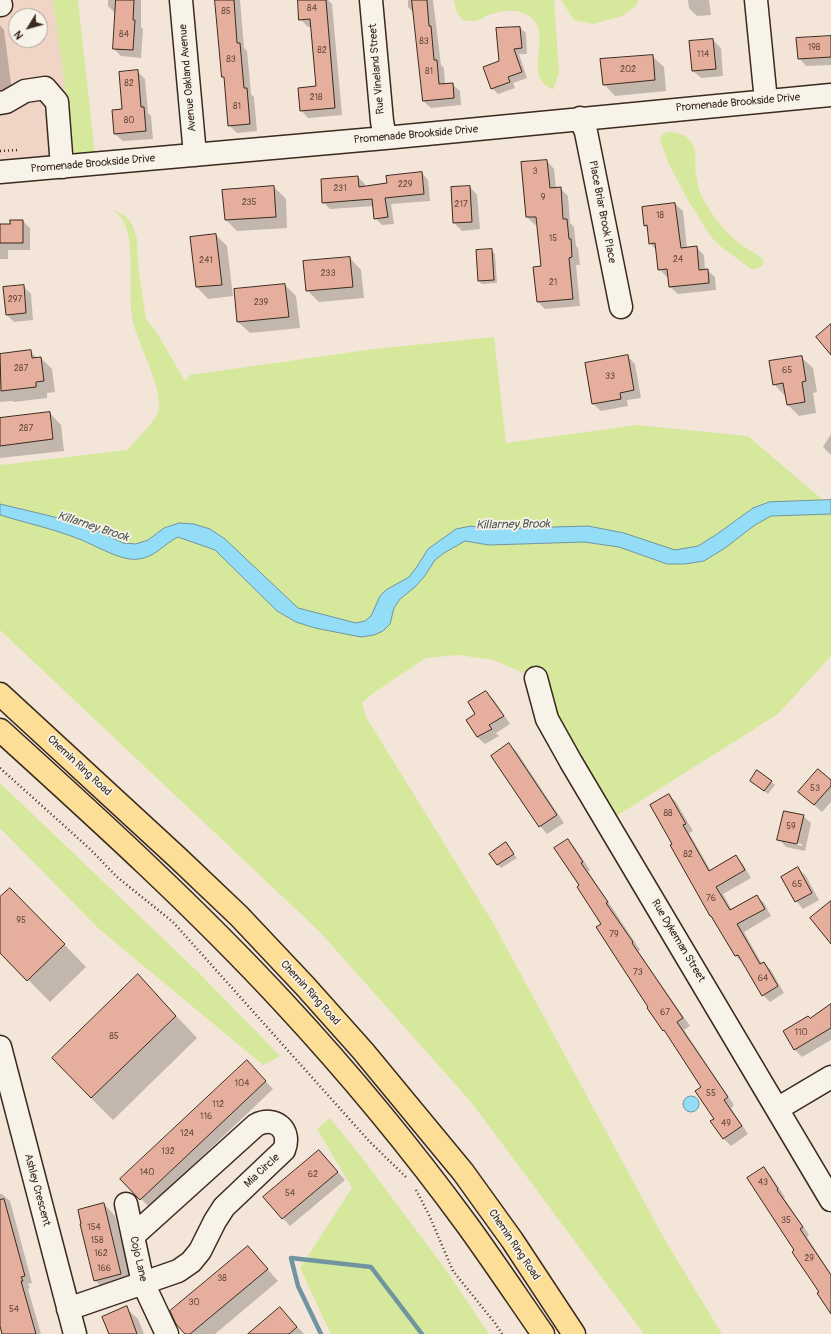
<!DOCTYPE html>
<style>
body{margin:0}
#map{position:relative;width:831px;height:1334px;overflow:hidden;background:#f4e5d9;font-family:Pangolin,sans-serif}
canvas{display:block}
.north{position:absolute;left:8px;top:8px;width:40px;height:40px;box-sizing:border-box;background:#f7f3e8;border:1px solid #aca397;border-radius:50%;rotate:233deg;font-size:11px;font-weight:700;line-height:16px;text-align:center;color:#3b2a1e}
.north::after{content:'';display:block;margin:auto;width:14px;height:18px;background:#3b2a1e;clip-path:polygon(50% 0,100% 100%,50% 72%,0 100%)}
</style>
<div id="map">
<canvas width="831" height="1334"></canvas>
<div class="north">N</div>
</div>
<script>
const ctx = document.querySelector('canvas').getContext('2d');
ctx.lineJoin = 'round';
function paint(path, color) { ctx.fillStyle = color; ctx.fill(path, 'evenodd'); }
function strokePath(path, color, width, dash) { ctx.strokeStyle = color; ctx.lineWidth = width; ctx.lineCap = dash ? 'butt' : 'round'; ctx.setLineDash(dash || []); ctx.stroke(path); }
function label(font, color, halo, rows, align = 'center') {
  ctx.font = font + ' Pangolin,sans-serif'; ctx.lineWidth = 3.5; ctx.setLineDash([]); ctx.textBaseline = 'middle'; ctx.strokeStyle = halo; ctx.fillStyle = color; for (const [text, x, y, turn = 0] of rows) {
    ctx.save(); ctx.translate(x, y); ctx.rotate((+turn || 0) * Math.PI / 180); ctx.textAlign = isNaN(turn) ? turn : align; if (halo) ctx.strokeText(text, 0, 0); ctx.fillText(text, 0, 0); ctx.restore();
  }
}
paint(new Path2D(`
 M0,0H53L76,166L0,172ZM16,16H40V40H16Z`), '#f0d5c7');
paint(new Path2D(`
 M53,0H78L96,164L76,166Z
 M454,0H554L559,72L553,90C551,88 547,87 545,85C526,66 553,33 529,16C517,7 498,11 486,16C483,18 479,21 475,21C471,22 466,20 463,20L457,13Z
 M561,0H639L635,7L622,16L593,24L574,20Z
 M667,132C676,132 686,134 691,142C698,152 694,164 696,175C697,180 698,187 700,193C705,204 720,227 730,235C739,244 751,251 762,258L764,262C762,268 757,269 751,269L720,246L711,237L688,200L668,162L660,139L662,135Z
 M113,210L125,216L132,224L137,239L138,266L146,319L157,333L185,381L190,375L374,349L494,337L506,443L637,425L748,436L831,507V656L778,714L607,822L535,678L494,660L458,655L426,658L372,694L362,703L366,717L492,921L665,1240L722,1334H644L471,1102L320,932L0,630V465L127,450C133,444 156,419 158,413C165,390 136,342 132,317C128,291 136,239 122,219C119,215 116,213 113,210Z
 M0,783L198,972L280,1056L263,1065L99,929L0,828Z
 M330,1118L363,1159L446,1270L489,1334H331L300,1268L352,1188L317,1129Z`), '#d6e89c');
const water = new Path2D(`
 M831,500V514L771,516L755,525L725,548L704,561L685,564H667L619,547L584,542L489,545L465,541L444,553L435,560L424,577L415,587L400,599L394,608L390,624L383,631L374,635L361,637L315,628L296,622L277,611L215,550L178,537C164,544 155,557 139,559C122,562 95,545 79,539C54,529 26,523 0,515V504L84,524L123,543L136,544L148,540L164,528L179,523L194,524L210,529L225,539L298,608L356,623L365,621L371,616L380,596L386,590L409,577L416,568L428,549L456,529L471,526L488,529L588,526L624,533L675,550L698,546L717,534L753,508L769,502Z
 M683 1104a8 8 0 1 1 16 0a8 8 0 1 1-16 0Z`);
paint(water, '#94ddf6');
strokePath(water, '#7095a0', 1);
paint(new Path2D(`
 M108,0H141V27L143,29L141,58L121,56L114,49L116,14L108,6Z
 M217,0H240L244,48L247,51L251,94L254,97L257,131L237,133L229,125L225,79L223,77Z
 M299,0H328L332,4L342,115L308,118L301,110L318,87L312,27H308L300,19Z
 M408,0H433L441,65L444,68L445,84H452L460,91L461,105L431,108L423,101L414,13L408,7Z
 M688,0H709L711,15L697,16L689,8Z
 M0,25L4,30L14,106L0,111Z
 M520,28L526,33L527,54H519L527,78L513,83L515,88L498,94L492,88L500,61Z
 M831,37V65L806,66L799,58Z
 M713,40L721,48L723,76L701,78L693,71Z
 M652,56L664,67L666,91L615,96L604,84Z
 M137,71L145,79L148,113L151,116L153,139L123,141L115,134Z
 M547,161L554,169L556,189L560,188L568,196L570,223L574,227L576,246L578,248L580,265H576L580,306L545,309L538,302L542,267L538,224L535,225L527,217L522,163Z
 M422,173L428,180L430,201L391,204L394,224L382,225L375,218L374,206L330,209L323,202L358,177L365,184V187L388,184Z
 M274,187L286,199L287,228L237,231L226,220Z
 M470,187L477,195L480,229L462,231L454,223L452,188Z
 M675,204L683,211L687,248L696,247L704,255L705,270H707L715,277L716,290L678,294L670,287L669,277H667L659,269L657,251L650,243L648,229L645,225Z
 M23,221L30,228V250H8V259H0V225H11Z
 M216,235L227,246L233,296L208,299L197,287L191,237Z
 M491,250L495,254L497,283L482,284L478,280Z
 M350,258L361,270L364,298L319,302L307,290Z
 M285,285L296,296L300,328L250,333L238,322Z
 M23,286L31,294L33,320L14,322L7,315Z
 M31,352L37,358H41L52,369L55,392L47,393V398L14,402L12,401L0,402V355Z
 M627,356L635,364L641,398L627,400L628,406L601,411L593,404Z
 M801,357L813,368L817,392L813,393L816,413L799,416L788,405L785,396L774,384Z
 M50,413L61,425L64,451L0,458V419Z
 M831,434V455L823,447Z
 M486,692L494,700L510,724L496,733L499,736L485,744L477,737V714Z
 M509,744L517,752L564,823L547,834L540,826Z
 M751,781L771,782L775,785L768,794Z
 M831,781V802L822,812L807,799Z
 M669,795L676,802L693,831L689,833L711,871L736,857L743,864L751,878L723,894L732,910L757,896L764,903L771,916L744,932L762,964L764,963L771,970L784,993L770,1002L763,995L743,963L736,956L697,892L674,844Z
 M803,816L811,823L805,851L786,847L779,839ZM786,840L802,844V846L786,842Z
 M568,840L575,848L590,870L588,871L640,950L638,951L690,1026L684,1030L734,1105L731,1108L748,1134L731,1146L723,1138L703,1087L669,1036L664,1030L580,886Z
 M506,844L517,858L501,868L497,864Z
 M798,869L806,876L819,900L803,909L796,901Z
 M0,899L32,911L86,967L50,1002L0,951Z
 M138,975L197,1038L113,1120L91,1098Z
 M831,1005V1040L802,1057L794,1049L811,1019Z
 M254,1069L273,1089L149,1207L122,1179Z
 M319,1151L345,1180L290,1226L264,1197Z
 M764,1168L771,1176L785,1197L784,1198L809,1235L807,1237L831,1274V1311L793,1252L796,1251Z
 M0,1194H2L10,1201L32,1283L28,1284L30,1288L28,1289L41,1334H3L0,1323Z
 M104,1204L115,1216L132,1285L106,1292L95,1280Z
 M248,1247L278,1281L215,1334H186Z
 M126,1308L138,1319L144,1334H110Z
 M280,1308L304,1334H249Z`), '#0003');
strokePath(new Path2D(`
 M321,1334L298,1286L291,1258L371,1267L422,1334`), '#7095a0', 4.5);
const building = new Path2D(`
 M116,0H134L133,20H135L133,50L113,49Z
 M215,0H234L237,43H240L244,88H247L250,124L228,126L224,77H222Z
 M298,0H326L335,108L300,111L298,88L316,86L310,19L299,20Z
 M412,0H427L429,26H431L434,60H437L439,84L453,83L454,98L423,101Z
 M520,27L522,48L514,49L522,72L508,77L510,82L491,89L483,67L499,61L496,28Z
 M831,36V57L798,59L796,38Z
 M713,39L716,69L692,71L689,41Z
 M653,55L655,80L603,85L600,59Z
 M138,70L141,107H144L146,131L114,134L112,110L122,109L119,72Z
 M547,160L550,188L561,187L563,219H567L569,239H571L572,257L569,258L573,299L537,302L533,267L541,266L536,217H526L521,162Z
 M422,172L424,194L385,198L388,217L374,219L372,199L322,203L321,179L358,176L359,187L387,183L386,176Z
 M274,186L276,217L225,220L222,190Z
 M470,186L472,222L453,223L451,187Z
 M675,203L681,248L697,246L699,270L708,269L709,283L669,287L667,269L658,270L655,243L649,244L647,225L644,226L642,207Z
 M10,220H23V243H0V224H10Z
 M216,234L222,285L196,287L190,237Z
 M492,249L494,280L478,281L476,250Z
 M350,257L353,287L306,291L303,261Z
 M285,284L289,317L237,322L234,289Z
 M24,285L26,313L6,315L3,287Z
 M831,324V355L816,337Z
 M31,350L32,358L41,357L44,381L36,382V387L1,391L0,354Z
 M628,355L634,390L620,393L621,399L592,404L585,363Z
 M802,356L806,381L802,382L805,402L787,405L783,383L773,385L769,361Z
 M50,412L53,439L0,446V418Z
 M486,691L504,716L489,725L492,729L477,737L466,720L475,714L468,702Z
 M509,743L557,815L539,827L491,756Z
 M818,769L831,780V786L814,805L798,792Z
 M757,770L772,781L764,791L750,781Z
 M669,794L686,824L683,825L709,871L736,855L745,870L716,887L730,910L757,895L765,909L737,924L760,964L764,962L778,986L762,996L738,955L735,956L711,916H710L670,845L672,844L650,805Z
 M784,811L804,815L797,844L777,840Z
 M568,839L583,862L581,863L608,902L606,903L633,942L632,943L683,1018L677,1022L728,1097L724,1100L742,1126L723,1139L710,1121L714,1119L695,1091L701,1087L664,1030L663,1031L647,1008L648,1007L596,927L601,924L577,887L579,885L554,848Z
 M506,842L514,854L497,865L489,854Z
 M798,867L812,893L795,902L781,877Z
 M10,888L65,944L27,981L0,953V897Z
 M831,901V944L810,918Z
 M138,974L176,1016L91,1098L52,1058Z
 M831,1004V1028L794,1050L783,1031L808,1016L810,1018Z
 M247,1060L266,1081L140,1200L120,1179Z
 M319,1150L338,1172L282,1219L263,1197Z
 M764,1167L778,1189L777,1190L803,1227L800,1229L831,1275V1314L817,1293L819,1292L792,1252L794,1250L747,1178Z
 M4,1199L25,1276L21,1277L23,1281H21L36,1334H2L0,1326V1200Z
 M104,1203L121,1274L94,1281L80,1224H81L78,1210Z
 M248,1246L268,1269L190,1334H185L176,1324L170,1311Z
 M127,1306L137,1334H109L102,1317Z
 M280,1307L297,1327L289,1334H248Z`);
paint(building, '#e6af9d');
strokePath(building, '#3b2a1e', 1);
const minor = new Path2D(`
 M181,0L195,155
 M371,0L382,121L385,138
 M756,0L766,101
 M0,5H1
 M0,103L6,102L25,91L45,88L57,102L62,167
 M580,118L586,132L621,307
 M0,172L385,138L831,95
 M536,678L547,719L571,762L831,1200
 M0,1047L75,1334
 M777,1109L831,1077
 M126,1204L143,1283L167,1334
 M68,1309L178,1271L191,1262L200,1251L215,1221L224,1207L284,1150C292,1130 275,1115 256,1125L133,1236`);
const highway = new Path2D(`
 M0,694L178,858L239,916L305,986L363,1051L463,1172L512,1240L574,1334
 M0,730C97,818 194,906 283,1002C349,1073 411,1148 468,1226C494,1262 518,1298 543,1334`);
strokePath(minor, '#3b2a1e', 25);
strokePath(highway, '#3b2a1e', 25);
strokePath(new Path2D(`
 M0,151L19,150
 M0,768L90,849L117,877L173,922L369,1141L407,1178
 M416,1190L429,1215L453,1271L495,1323L502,1334`), '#3b2a1e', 2.5, [1, 3]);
strokePath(minor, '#f7f3e8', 22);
strokePath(highway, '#fcde96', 22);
label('9px', '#664b3e', null, [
 ["84",312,9],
 ["85",226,12],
 ["84",124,35],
 ["83",424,42],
 ["198",814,48],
 ["82",322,51],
 ["114",703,55],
 ["83",231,60],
 ["202",628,70],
 ["81",429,72],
 ["82",129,84],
 ["218",316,98],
 ["81",237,107],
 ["80",129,121],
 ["3",535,172],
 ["229",405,185],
 ["231",340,189],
 ["9",543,198],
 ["235",249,203],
 ["217",461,205],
 ["18",660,216],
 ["15",553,239],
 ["24",678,260],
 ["241",206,261],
 ["233",328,274],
 ["21",553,283],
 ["297",15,300],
 ["239",261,303],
 ["287",21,369],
 ["65",787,371],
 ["33",610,377],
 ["287",26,429],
 ["53",815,789],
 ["88",668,814],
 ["59",791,827],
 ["82",688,855],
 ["65",797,885],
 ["76",711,899],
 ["95",21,921],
 ["79",614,935],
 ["73",638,973],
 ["64",763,979],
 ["67",665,1013],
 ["110",801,1033],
 ["85",114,1037],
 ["104",242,1084],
 ["55",711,1094],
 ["112",218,1105],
 ["116",206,1117],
 ["49",726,1124],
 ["124",187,1134],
 ["132",168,1152],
 ["140",147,1173],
 ["62",313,1175],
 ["43",763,1183],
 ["54",290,1194],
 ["35",786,1221],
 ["154",94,1228],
 ["158",97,1241],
 ["162",101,1254],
 ["29",809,1259],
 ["166",104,1269],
 ["38",222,1279],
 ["30",194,1303],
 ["54",14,1310]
]);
label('11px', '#3b2a1e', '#f7f3e8', [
 ["Rue Vineland Street",377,69,-95],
 ["Avenue Oakland Avenue",188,78,-95],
 ["Promenade Brookside Drive",738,103,-5],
 ["Promenade Brookside Drive",416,135,-5],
 ["Promenade Brookside Drive",93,164,-5],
 ["Place Briar Brook Place",602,212,79],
 ["Chemin Ring Road",79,766,43],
 ["Rue Dykeman Street",678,941,59],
 ["Chemin Ring Road",310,993,48],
 ["Mia Circle",262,1171,-43],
 ["Ashley Crescent",37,1190,75],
 ["Chemin Ring Road",514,1245,56],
 ["Cojo Lane",138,1259,77]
]);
label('italic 12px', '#515754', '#f7f3e8', [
 ["Killarney Brook",513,525,-1],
 ["Killarney Brook",93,527,18]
]);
</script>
